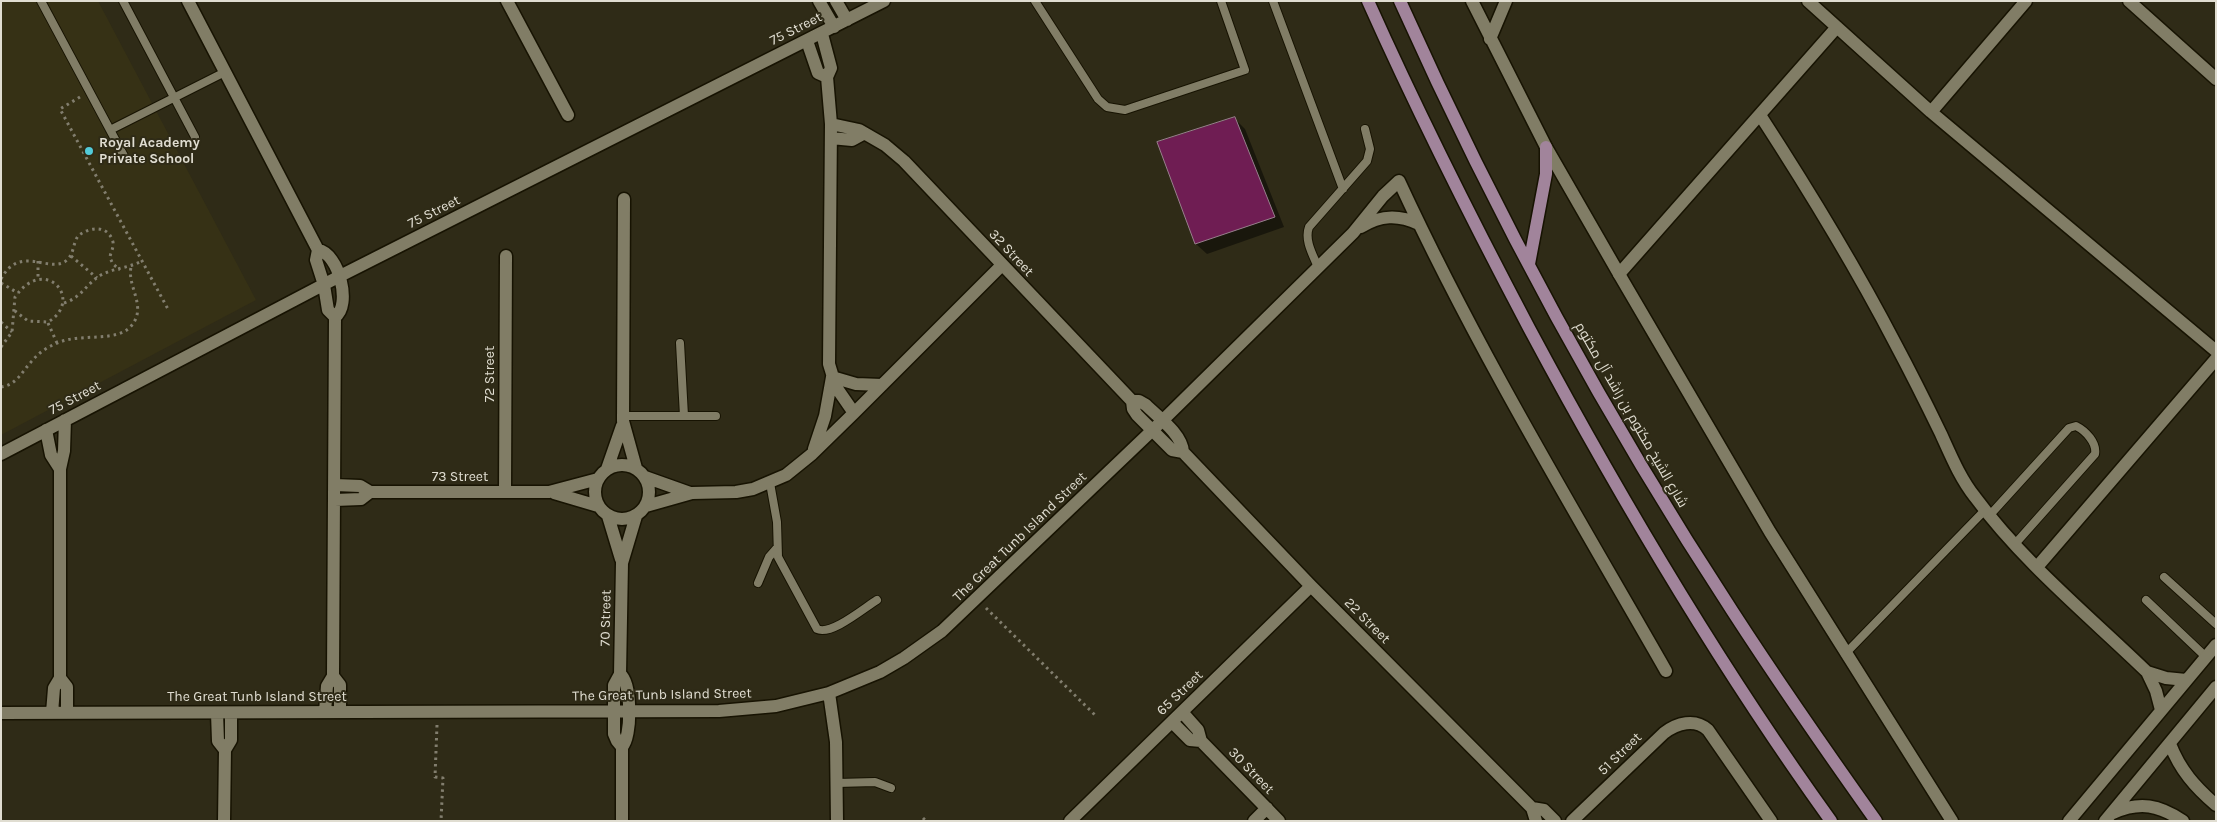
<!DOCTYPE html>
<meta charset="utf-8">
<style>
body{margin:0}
#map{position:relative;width:2217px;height:822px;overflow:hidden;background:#2f2b17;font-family:Karla,sans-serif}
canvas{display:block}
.frame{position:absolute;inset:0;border:2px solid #e0ddd1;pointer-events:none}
</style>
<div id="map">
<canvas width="2217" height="822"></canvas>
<div class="frame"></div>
</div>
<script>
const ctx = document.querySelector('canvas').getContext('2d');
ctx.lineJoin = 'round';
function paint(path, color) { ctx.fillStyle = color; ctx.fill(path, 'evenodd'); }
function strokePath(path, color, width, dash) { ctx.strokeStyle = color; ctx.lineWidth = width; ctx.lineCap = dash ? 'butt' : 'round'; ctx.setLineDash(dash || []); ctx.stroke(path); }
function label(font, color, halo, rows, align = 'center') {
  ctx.font = font + ' Karla,Cairo,sans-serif'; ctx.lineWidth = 4; ctx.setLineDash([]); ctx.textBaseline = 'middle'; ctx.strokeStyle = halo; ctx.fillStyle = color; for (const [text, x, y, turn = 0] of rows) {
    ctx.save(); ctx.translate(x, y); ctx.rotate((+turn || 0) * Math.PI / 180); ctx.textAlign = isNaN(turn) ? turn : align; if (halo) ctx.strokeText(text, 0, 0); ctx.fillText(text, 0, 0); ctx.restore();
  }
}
paint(new Path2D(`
 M1,1H98L256,300L1,435Z`), '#363115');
paint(new Path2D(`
 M1235,119L1245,129L1284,227L1207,254L1196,244L1159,143Z`), '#0007');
const building = new Path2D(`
 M1235,117L1275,217L1195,244L1157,142Z`);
paint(building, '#6f1d53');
strokePath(building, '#98808d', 1);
const service = new Path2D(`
 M41,1L124,156
 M123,1L195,137
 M1035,1L1098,99L1107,107L1125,110L1245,70L1221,1
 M1273,1L1343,189
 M110,130L225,72
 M1318,267C1313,255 1304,240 1309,227L1367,161L1370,149L1365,129
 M680,343L684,416
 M623,416H716
 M770,483L777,522L778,557L817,629C831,636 864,608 877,600
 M1989,516L2069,428L2076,426C2086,431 2097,443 2095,454L2015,544
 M2164,577L2216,624
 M758,583L769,557L776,549
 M2146,600L2206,657
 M1845,654L1985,510
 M837,783L875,782L891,788`);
const minor = new Path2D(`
 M188,1L318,250C339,253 352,306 335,317L333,676L327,686L325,712
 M507,1L568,115
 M819,1L834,27
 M836,1L847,20
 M1808,1L1931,112L2216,351
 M2129,1L2216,79
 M822,34L831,68L827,77L831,124L829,364L836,387L854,413
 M807,41L818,73L827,77
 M1931,112L2026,1
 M1760,115C1808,189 1854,264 1895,343C1911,373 1926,403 1941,434C1951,456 1960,478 1975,497C2023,562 2089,616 2147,672L2156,691L2161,710
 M831,124L859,130L885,145L904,161L1132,401L1133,409L1137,415L1172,450L1183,452
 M831,138L852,140L863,134
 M624,199L623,421L636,468
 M1361,227C1380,215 1398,214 1419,224
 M318,250L316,260L324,285L328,310L335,317
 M1619,274L1837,27
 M832,377L856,384L882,385
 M1132,401H1139L1146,405C1158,417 1182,434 1183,452L1311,586L1532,808L1536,821
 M46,430L51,455L60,469
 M814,449L825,416L832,377
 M1,454L340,276L884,1
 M595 492a27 27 0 1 1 54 0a27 27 0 1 1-54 0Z
 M607,469L622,426
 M645,477L690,493
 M335,485L360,486L370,492H549L598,479
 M505,492L506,256
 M554,493L598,506
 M335,500L361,499L370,492
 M646,506L692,493L736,492L753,489L786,475L812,454L854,413L1002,265
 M608,516L621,559
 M2037,567L2216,359
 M2147,672L2166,678L2186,680
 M620,674C632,683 632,737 622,747V821
 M333,676L340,685V712
 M60,678L67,687V713
 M829,693L836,742L837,821
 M1182,712L1198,730L1201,741L1279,821
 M1,713L719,711L776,706L829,693L880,672L904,658L942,631L1162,421L1353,233L1383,196L1399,181C1477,350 1574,510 1666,671
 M52,713L54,688L60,678V469L64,451L65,420
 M217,713L218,741L225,750
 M1172,722L1190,740L1201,741
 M2170,744C2180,770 2195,787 2216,805
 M622,747L617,741L614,734V685L620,674L622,563L636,516
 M1532,808L1544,810L1555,821
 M2113,813C2140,801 2159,805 2183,821
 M224,821L225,750L231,740V713
 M1070,821L1311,586
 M1254,821L1267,808
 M1572,821L1664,733C1677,723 1695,718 1708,730L1771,821
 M2069,821L2216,645
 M2105,821L2216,687`);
const tertiary = new Path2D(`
 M1472,1L1546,147L1619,274L1770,532L1952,821
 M1490,39L1506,1`);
const primary = new Path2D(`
 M1368,1C1418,113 1472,220 1529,328C1620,498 1718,664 1831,821
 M1400,1C1495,213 1606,418 1733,612C1779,683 1827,752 1876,821
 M1529,264L1546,174V147`);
strokePath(service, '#171302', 10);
strokePath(minor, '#171302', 15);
strokePath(tertiary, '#171302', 15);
strokePath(primary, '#171302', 15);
strokePath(new Path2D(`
 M80,97L60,109L169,311
 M71,256L97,278
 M38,261V278
 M1,279C20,243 51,275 67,260C74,254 73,243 78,236C89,227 108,224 113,242C114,248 110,253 110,258L113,264L120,270
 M1,283L18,293
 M64,303C81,298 87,283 101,275C114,268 129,268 142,261
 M1,322L12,332
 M48,323L57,343
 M1,347L12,332L15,297C45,254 85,300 48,322L28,321L15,311
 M1,387C17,385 22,371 32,361C39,352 49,346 60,342C83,333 118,343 132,325C147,306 127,287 131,267
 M986,608L1096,716
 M437,725L435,777L443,778L441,821
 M923,818L926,821`), '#827e6e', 3, [2.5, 4]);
strokePath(service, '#817d66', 8);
strokePath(minor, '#817d66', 12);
strokePath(tertiary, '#817d66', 12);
strokePath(primary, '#a1849b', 12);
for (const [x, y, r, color] of [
 [89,151,5,"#52cbd9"]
]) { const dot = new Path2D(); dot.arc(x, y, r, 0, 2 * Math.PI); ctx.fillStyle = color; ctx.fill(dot); strokePath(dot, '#2f2b17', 2); }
label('14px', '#e0ddd1', '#2f2b17', [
 ["75 Street",796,29,-27],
 ["75 Street",434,212,-27],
 ["32 Street",1011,253,47],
 ["72 Street",490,374,-90],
 ["75 Street",75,398,-28],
 ["شارع الشيخ مكتوم بن راشد آل مكتوم",1631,415,60],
 ["73 Street",460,477],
 ["The Great Tunb Island Street",1020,537,-44],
 ["70 Street",606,618,-89],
 ["22 Street",1367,621,45],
 ["65 Street",1180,693,-44],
 ["The Great Tunb Island Street",662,695,-1],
 ["The Great Tunb Island Street",257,697],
 ["51 Street",1620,754,-44],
 ["30 Street",1251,771,46]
]);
label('bold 14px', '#e0ddd1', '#2f2b17', [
 ["Royal Academy",99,143],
 ["Private School",99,159]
], 'left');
</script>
